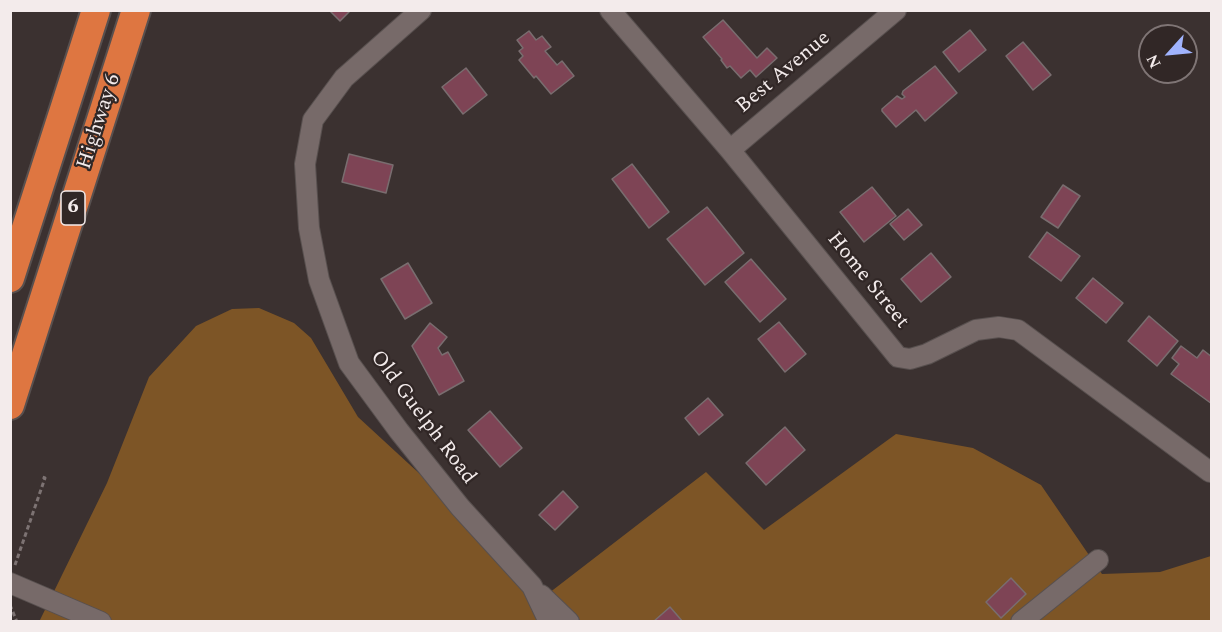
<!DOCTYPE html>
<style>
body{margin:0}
#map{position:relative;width:1222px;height:632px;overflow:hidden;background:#3b3130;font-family:Spectral,serif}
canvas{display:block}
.frame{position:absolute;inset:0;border:12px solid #f3ebeb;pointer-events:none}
.north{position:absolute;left:1138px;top:24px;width:60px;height:60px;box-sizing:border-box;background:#312726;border:2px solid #7f7575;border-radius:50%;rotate:243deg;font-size:16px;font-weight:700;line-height:24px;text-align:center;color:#f3ebeb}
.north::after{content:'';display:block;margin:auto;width:21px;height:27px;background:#a0b3fd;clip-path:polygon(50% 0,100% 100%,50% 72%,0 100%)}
</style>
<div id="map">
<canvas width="1222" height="632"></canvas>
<div class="frame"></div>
<div class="north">N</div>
</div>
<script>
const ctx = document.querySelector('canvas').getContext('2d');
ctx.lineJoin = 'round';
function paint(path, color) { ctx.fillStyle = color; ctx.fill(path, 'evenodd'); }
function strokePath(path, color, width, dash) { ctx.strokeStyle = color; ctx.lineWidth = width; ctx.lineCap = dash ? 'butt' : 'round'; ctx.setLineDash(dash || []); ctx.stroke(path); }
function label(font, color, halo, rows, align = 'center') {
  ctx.font = font + ' Spectral,serif'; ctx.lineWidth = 4.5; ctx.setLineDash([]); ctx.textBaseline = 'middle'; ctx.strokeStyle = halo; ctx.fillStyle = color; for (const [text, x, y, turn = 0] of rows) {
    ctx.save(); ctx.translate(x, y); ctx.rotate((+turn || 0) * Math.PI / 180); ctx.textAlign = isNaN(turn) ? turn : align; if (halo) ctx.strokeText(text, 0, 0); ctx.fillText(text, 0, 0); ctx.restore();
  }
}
paint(new Path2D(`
 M259,308L294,323L311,338L358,417L549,593L706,472L764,530L896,434L973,448L1041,485L1102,574L1160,572L1211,556V621L39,622L107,483L149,377L196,326L232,309Z`), '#7d5526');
const building = new Path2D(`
 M329,10H351L340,21Z
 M723,20L757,58L767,48L777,58L756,77L750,70L741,78L730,66L727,68L721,60L722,59L703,37Z
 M970,30L986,50L959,72L943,52Z
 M529,31L536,40L542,36L551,47L545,51L557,65L562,61L574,76L551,94L536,76L534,78L519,60L523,56L519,51L523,48L517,40Z
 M1023,42L1051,75L1033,90L1006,56Z
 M935,66L957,93L925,121L916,110L896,127L882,111V109L897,96L902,99L905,97L902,94L903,91Z
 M466,68L487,95L463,114L442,87Z
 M349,154L393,165L386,193L342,182Z
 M632,164L669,212L649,228L612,179Z
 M1063,185L1080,196L1058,228L1041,217Z
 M872,187L896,216L864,242L840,212Z
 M707,207L744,253L705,285L667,239Z
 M908,209L922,225L904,240L890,224Z
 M1047,232L1080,256L1061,281L1029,257Z
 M931,253L951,277L921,302L901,279Z
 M751,259L786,299L760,322L725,282Z
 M408,263L432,303L405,319L381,279Z
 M1093,278L1123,303L1106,323L1076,298Z
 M1149,316L1178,341L1157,366L1128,341Z
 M779,322L806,354L785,372L758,339Z
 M430,323L447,337L438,348L442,355L448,352L464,381L439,395L412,346Z
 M1181,346L1197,358L1203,350L1212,357V404L1171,374L1179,364L1172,358Z
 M708,398L723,415L699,435L685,418Z
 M490,411L522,448L500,467L468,430Z
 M785,427L805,450L766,485L746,463Z
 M563,491L578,507L555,530L539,515Z
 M1011,578L1026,594L1001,618L986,602Z
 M670,607L683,622H653Z`);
paint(building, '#7e4455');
strokePath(building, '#796d6f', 1.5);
const minor = new Path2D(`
 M421,10L344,78L313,120L305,164L309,228L319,280L349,363L399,431L460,507L532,586L549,622
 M610,10L730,150L898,357L910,359L927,354L976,330L999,327L1018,330L1210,472L1212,470
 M730,150L896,10
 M10,583L101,622
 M541,595L569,622
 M1021,622L1098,560`);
const highway = new Path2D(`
 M10,278L96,10
 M10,405L136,10`);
strokePath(minor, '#58504f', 22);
strokePath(highway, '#58504f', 32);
strokePath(new Path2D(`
 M15,565L45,478L40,476
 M10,605L17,622`), '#7d7373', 3, [4.5, 3]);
strokePath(minor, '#776a69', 20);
strokePath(highway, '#de7641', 28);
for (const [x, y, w] of [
 [73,208,24]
]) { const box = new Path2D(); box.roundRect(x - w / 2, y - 17, w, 34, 4.5); ctx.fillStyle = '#312726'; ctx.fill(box); strokePath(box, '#f3ebeb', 1.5); }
label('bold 20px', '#f3ebeb', null, [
 ["6",73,208]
]);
label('21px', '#f3ebeb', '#312726', [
 ["Best Avenue",784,73,-40],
 ["Highway 6",100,122,-72],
 ["Home Street",867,281,51],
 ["Old Guelph Road",422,418,53]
]);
</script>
